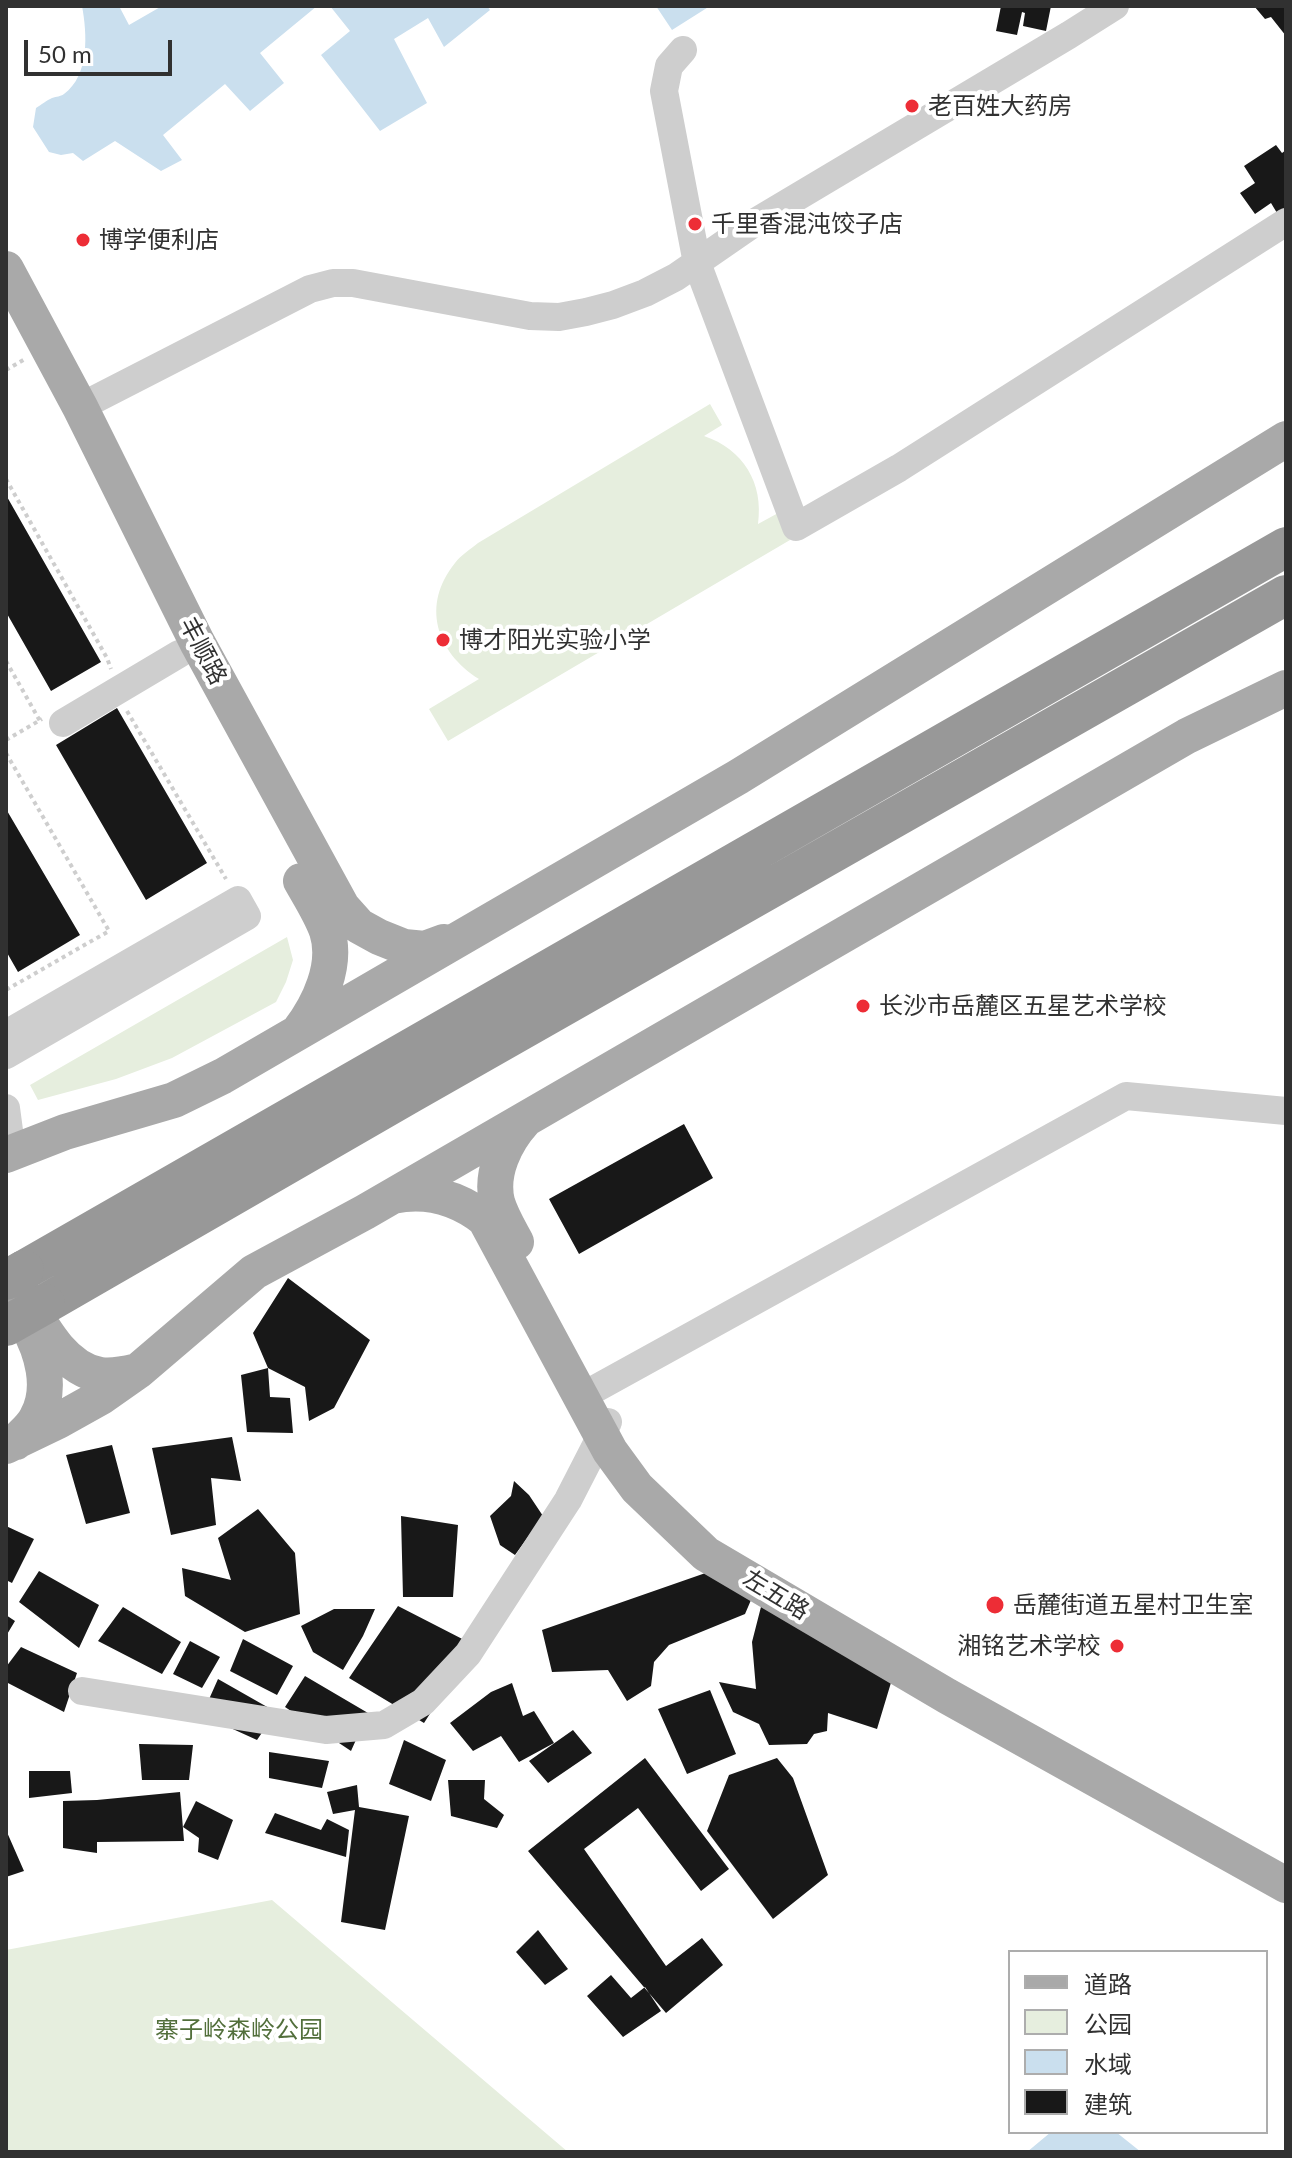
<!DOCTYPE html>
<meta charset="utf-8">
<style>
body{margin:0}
#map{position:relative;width:1292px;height:2158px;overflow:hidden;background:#fff;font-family:Lato,"Noto Sans SC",sans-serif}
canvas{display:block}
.frame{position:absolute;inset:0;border:8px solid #313131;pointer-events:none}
.legend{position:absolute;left:1008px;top:1950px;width:260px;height:184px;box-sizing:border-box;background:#fff;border:2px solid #adadad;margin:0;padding:10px 14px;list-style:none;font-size:24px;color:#313131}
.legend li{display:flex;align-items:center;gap:16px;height:40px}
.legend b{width:40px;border:2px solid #adadad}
.scale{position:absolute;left:24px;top:40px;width:148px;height:36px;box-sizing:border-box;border:4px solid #313131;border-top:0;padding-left:10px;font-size:24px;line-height:28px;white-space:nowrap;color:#313131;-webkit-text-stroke:6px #fff;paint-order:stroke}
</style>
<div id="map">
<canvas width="1292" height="2158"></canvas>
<div class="frame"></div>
<ul class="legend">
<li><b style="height:10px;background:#a9a9a9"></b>道路</li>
<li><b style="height:22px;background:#e6eede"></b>公园</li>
<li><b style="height:22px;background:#cadfee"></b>水域</li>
<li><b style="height:22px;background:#181818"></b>建筑</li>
</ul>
<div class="scale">50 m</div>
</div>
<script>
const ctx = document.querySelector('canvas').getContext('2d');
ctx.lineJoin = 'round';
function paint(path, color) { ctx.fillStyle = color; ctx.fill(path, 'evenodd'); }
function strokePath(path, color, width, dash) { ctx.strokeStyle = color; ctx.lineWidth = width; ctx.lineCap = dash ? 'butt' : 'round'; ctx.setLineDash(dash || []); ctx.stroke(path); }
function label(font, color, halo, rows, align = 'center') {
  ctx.font = font + ' Lato,"Noto Sans SC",sans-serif'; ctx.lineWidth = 8; ctx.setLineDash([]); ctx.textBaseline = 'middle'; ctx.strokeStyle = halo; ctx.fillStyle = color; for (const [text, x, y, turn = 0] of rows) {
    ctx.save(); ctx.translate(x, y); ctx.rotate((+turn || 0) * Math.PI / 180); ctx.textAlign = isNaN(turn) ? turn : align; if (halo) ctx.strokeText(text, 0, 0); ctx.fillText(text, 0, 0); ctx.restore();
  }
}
paint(new Path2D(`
 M710,404L722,425L704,436C743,449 764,483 758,524L780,512L790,540L448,741L429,709L479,679C436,652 421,605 455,563C461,555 471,549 478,543Z
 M287,937L293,960L286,982L276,1002L172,1058L116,1079L38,1100L30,1085Z
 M272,1900L568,2152H6V1950Z`), '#e6eede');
paint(new Path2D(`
 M82,6H119L129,25L162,6H317L260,53L284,83L250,111L225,84L163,135L182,160L161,171L115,141L83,161L73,153L61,155L49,152L33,127L36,108C41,105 47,100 52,98C57,96 60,97 64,94C90,75 87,33 82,6Z
 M330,6H487L490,10L444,47L428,18L394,39L427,103L380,131L321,55L350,31Z
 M656,6H710L672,30Z
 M1051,2132H1116L1141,2152H1027Z`), '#cadfee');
paint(new Path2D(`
 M1001,6H1051L1046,31L1023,26L1025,13L1022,12L1017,35L996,31Z
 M1254,6H1286V36L1271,17L1265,19Z
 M1276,145L1282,153L1286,150V207L1277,213L1271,203L1255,214L1240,193L1255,183L1244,166Z
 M6,495L101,662L51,691L6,612Z
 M117,708L207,863L146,900L56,745Z
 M6,809L80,935L18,972L6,951Z
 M684,1124L713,1178L579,1254L549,1199Z
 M288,1278L370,1340L334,1408L309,1421L305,1387L268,1368L253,1333Z
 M268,1368L270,1397L290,1398L293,1433L247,1432L241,1375Z
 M232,1437L241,1481L211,1478L216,1525L171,1535L152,1448Z
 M112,1445L130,1513L86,1524L66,1455Z
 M514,1481L529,1495L543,1516L515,1555L500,1545L490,1516L511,1496Z
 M258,1509L295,1553L300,1614L245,1632L185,1596L182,1568L231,1580L218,1538Z
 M401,1516L458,1525L453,1597H403Z
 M6,1526L34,1539L12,1583L6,1580Z
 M717,1569L754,1593L745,1614L669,1645L654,1662L651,1686L627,1701L608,1670L552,1672L542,1630Z
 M39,1571L99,1605L79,1648L19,1602Z
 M763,1599L893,1676L877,1729L828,1713L827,1731L814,1734L807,1744L769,1745L759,1724L733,1712L719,1682L756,1689L752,1642Z
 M398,1606L474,1645L424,1723L349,1678Z
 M123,1607L181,1642L162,1674L98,1641Z
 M334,1609H375L363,1636L343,1670L313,1652L301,1626Z
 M6,1615L15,1621L6,1636Z
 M243,1639L293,1666L277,1695L230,1671Z
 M190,1641L220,1657L202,1688L173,1674Z
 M21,1647L77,1673L64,1712L6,1682V1667Z
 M305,1676L368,1713L351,1751L285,1707Z
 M218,1679L276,1712L257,1740L202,1715Z
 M512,1683L523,1716L534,1711L554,1743L519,1762L501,1736L473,1751L450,1723L491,1692Z
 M710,1690L736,1754L687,1774L658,1709Z
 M573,1730L592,1753L548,1783L529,1761Z
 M404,1740L446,1760L431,1801L389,1784Z
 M139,1744L193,1745L189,1780H142Z
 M269,1752L329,1761L322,1788L269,1778Z
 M645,1758L729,1869L701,1891L638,1808L584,1849L666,1966L702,1938L723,1965L666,2013L528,1851Z
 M777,1758L793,1778L828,1875L773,1919L707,1831L729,1775Z
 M29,1771H70L72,1793L29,1798Z
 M448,1780H485L484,1799L504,1815L497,1828L451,1816Z
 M357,1785L359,1807L409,1816L385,1930L341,1922L355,1810L333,1814L327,1792Z
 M180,1792L184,1841L97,1842V1853L63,1848V1801L97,1800Z
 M196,1801L233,1820L218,1860L198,1852L199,1838L183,1827Z
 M275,1813L321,1830L327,1819L349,1830L346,1857L265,1833Z
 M6,1830L24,1871L6,1877Z
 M538,1930L568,1969L545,1985L516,1952Z
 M611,1975L631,1998L645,1987L661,2011L623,2037L587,1996Z`), '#181818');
strokePath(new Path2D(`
 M6,370L25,359
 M6,479L107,658L111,669
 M6,661L40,721
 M127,711L226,879
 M6,740L42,719
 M6,753L109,931L6,990`), '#cecece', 4, [4, 4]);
strokePath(new Path2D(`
 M683,50L669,66L664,91L697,263L796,527L899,468L1286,222
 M80,407L310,289L333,283H353L530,316L559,317L586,312L613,305L645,293L676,277L757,221L1069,35L1115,6
 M63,723L179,654
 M6,1034L238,900L247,916L6,1055
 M6,1108L12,1153
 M595,1389L1126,1096L1286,1111
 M82,1691L326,1730L384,1725L423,1702L468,1654L568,1500L608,1422`), '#cecece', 28);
strokePath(new Path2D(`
 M6,269L80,407L197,642L342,907L359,926L379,937L404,947L425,949L444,942
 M299,1031C319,1005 338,965 327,931C321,914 310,897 301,881
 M6,1155L65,1132L174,1100L223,1076L738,777L1286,439
 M393,1196C426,1189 458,1198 485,1219L610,1451L637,1488L706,1554L947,1696L1286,1885
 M516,1242C509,1229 501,1216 497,1202C490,1173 505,1142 524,1121
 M19,1288C38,1319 60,1368 100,1375C113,1377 125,1374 138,1371
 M16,1442C23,1434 33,1426 37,1417C53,1388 42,1351 27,1325
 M6,1446L58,1421L101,1397L138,1371L254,1272L365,1212L1187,736L1286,688`), '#a9a9a9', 36);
strokePath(new Path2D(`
 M24,1270L1286,547
 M45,1304L409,1094L1286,595`), '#989898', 40);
strokePath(new Path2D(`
 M6,1280L24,1270
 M6,1326L45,1304`), '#989898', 40);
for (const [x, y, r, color] of [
 [912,106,8,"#ed2d36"],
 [695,224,8,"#ed2d36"],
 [83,240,8,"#ed2d36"],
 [443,640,8,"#ed2d36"],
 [863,1006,8,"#ed2d36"],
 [995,1605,10,"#ed2d36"],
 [1117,1646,8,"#ed2d36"]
]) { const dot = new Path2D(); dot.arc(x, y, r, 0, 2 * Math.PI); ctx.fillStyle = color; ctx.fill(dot); strokePath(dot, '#fff', 3); }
label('24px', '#313131', '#fff', [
 ["老百姓大药房",928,106],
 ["千里香混沌饺子店",711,224],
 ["博学便利店",99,240],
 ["博才阳光实验小学",459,640],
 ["长沙市岳麓区五星艺术学校",879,1006],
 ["岳麓街道五星村卫生室",1013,1605],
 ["湘铭艺术学校",1101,1646,"right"]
], 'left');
label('24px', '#313131', '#fff', [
 ["丰顺路",203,651,62],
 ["左五路",776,1595,31]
]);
label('24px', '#526f3b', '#fff', [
 ["寨子岭森岭公园",239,2030]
]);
</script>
